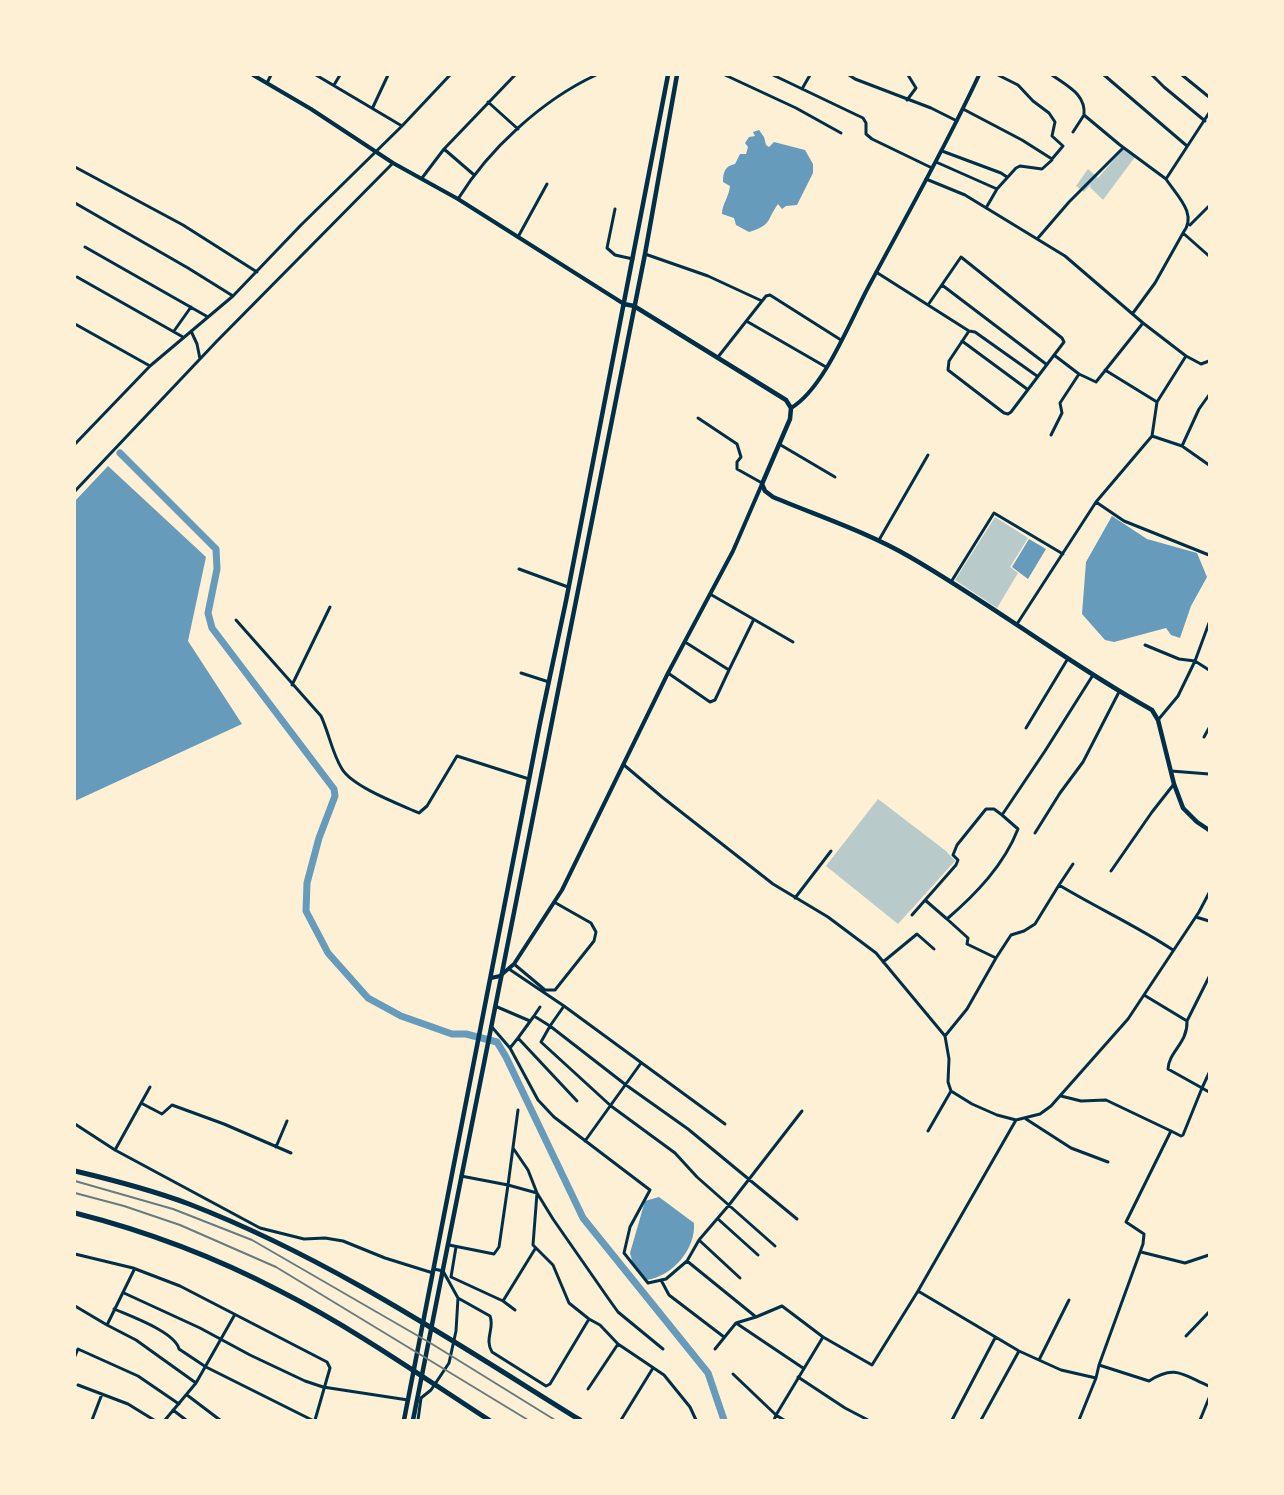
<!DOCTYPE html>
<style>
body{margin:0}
#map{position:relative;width:1284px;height:1495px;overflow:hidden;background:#fdf0d5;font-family:Bitter,serif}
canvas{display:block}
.frame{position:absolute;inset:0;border:76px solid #fdf0d5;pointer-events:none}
</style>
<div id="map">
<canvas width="1284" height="1495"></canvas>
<div class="frame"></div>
</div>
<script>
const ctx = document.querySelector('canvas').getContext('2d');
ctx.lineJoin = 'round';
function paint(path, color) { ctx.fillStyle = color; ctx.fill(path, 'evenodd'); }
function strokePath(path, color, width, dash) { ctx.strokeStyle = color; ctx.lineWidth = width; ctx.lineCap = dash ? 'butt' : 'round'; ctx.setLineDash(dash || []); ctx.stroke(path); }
paint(new Path2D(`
 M1124,148L1135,157L1103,200L1090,187L1091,184L1084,192L1076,186L1088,169L1098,178Z
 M995,517L1028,538L1010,567L1018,573L997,608L955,580Z
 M878,799L946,851L955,861L898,924L826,866Z`), '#b9caca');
paint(new Path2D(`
 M759,130L764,137L766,145L769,147L774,142L805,150L813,164V173L797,205L786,206L782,209L778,204C766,221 772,225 749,232L736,225L734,218L722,214C722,204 729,197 730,186L723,182C723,172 725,166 735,164L740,154H746L748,147L745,143L749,137L755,136L753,132Z
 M108,466L206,557L188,641L242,724L75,801V501Z
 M1112,516L1147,539L1197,553L1207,577L1191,606L1180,638L1171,635L1166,628L1114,642L1105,640L1082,614L1086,562Z
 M1029,539L1046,549L1028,579L1012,567Z
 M659,1197L694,1223C696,1249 672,1277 646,1280L633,1264L630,1253L645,1201Z`), '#669bbc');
strokePath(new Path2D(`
 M120,453L216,549L217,569L208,613L212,628L334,789L335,796L319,838L307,883L306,911L328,953L368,998L401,1016L452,1034H466L497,1042L506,1057L583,1218L708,1373L724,1420`), '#669bbc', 7);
strokePath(new Path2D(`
 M316,75L402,126L450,75
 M725,75L796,108L841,133
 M773,75L863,118L866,123V134L872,139L932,168
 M849,75L855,79L931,108L957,121
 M1052,75C1067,86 1086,94 1084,115L1120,145L1166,179
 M1104,75L1187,146
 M1152,75L1164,87L1205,121
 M1182,75L1209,97
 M267,83L271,75
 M334,85L340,75
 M802,89L810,75
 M907,100L916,88L908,75
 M488,102L518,129
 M373,107L388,75
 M963,109L1022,140L1052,159L1063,146L1052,136L1055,122L1049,113L1033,101L1018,85L998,75
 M1209,113L1166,179C1177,196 1198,214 1183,233L1209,256
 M1073,132L1084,115
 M444,149L473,174
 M942,151L1001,173L1007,177
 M936,162L997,189
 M75,167L183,225L257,272
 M422,178L444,149L515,75
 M926,179L965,195L1065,256L1143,323L1186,356L1157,402L1152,436L1182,446L1209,465
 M458,199C489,149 542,100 596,75
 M75,203L188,268L233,296
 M986,208L997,189L1016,168L1020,166L1042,169L1052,160
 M615,209L607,248L615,255L633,259
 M1190,225L1209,206
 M518,237L547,184
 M1038,238L1069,202L1123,148
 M85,247L208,317
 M645,254L708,276L762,301
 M876,272L928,305L961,257L1062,338L1064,342L1011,412L1008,414L1004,413L948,370L949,361L969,331L928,305
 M77,277L183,337
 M942,285L1046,364
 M1133,313L1155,283L1183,233
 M748,322L826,367
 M75,324L150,366
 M174,331L191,307
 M191,331L197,344L200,359
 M969,331L975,332L1037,376
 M962,341L1027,389
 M1054,355L1079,374L1096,382L1143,323
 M1186,356L1201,364L1209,361
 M718,357L766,296L770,295L841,340
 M1105,370L1157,402
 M698,418L737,444L741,457L737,462V469L762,483
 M1051,435L1062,413L1060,403L1079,374
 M75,444L150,366L233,296L301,225L402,126
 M779,444L835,477
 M1182,446L1199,409L1209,395
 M75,491L217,341L393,163
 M1096,502L1124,521L1209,555
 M879,540L928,455
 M519,569L568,587
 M951,582L994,513L1063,554
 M710,594L793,642
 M236,620L321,716C329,733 332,753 342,769C353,787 399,804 419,813L427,806L457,756L529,779
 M1017,624L1096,502L1152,436
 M1145,645L1179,659L1195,661L1209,670
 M729,670L753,621
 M521,673L549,682
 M668,673L710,702L715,700L729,670L685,642
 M292,685L330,607
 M1158,720L1178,696L1195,661L1209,623
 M1026,728L1067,660
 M1204,737L1209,728
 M624,765L662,797L773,884L828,917L876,953L945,1036L949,1059L948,1082L951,1091L972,1104L997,1115L1016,1120L1040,1114L1051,1106L1128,1019L1199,912L1209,893
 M1171,771L1209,774
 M1035,833L1060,793L1083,762L1119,692
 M1111,871L1152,812L1174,784
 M1059,885L1073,864
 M795,898L831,851
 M925,900L947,919C976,894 1004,865 1018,829L1002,815
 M912,915L956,865L958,860L953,855L957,845L986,809H994L1002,815L1045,751L1093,675
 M1196,917L1209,921
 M947,919L968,938L967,944L996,958
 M883,962L917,934L934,949
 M514,964L545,990H555L594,941L596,932L591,923L554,902
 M509,969L564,1006L550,1026L626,1085L688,1129L797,1219
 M1144,995L1187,1021L1209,977
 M495,1006L530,1021
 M564,1006L725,1124
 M534,1016L540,1007
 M1187,1021C1188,1043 1169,1051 1168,1069L1202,1088L1209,1073
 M491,1026L510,1048L538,1100L554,1117L650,1190L630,1227L624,1253L648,1283L666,1279L687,1261L756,1317
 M945,1036L967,1009L996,958L1011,935L1024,931L1035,924L1059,885C1097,908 1137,926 1173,950
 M510,1048L518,1038
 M1061,1096L1081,1101L1106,1100L1171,1131
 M577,1101L518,1038L534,1016L550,1026L541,1042L611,1106L675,1153L697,1177L775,1246
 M141,1103L162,1114L172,1105L224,1124L291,1153
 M1026,1119L1071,1148L1108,1162
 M1016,1120L918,1291L1019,1351L1061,1370L1096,1378L1099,1365L1149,1381C1175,1364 1183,1375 1209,1386
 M75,1124L115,1150L260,1228L304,1239L325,1238L343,1241L385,1258L433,1273
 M928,1131L951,1091
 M585,1141L641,1063
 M276,1147L287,1121
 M513,1148L528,1170L537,1193L553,1219L608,1298L618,1312L663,1349
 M115,1150L150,1087
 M461,1176L508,1185L518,1110
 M718,1219L758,1255
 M699,1240L740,1278
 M449,1245L494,1254L499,1247L508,1185L537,1193L533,1245L553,1265L569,1303L589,1319L600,1325L618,1344L664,1375L690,1407L696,1420
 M456,1247L451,1277L503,1301L535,1249
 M1141,1252L1185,1263L1209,1255
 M75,1254L133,1268L180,1286L327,1362L330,1368L315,1420
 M687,1261L699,1240L729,1205L802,1111
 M134,1270L107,1325L136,1340L196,1383
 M661,1280L669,1295L724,1337
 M124,1293L200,1328L250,1355L305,1381L323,1387L408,1400
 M458,1298L490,1316C495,1328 484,1339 492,1352L546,1386L550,1384L589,1319
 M503,1301L515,1310
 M75,1306L107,1325
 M114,1309C130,1316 175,1332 179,1349L206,1367L312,1420
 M736,1323L756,1317L782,1306L823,1337
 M1186,1336L1209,1312
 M715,1349L736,1323L803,1368
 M75,1356L78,1349L138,1376L179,1404
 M1039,1360L1069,1300
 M1099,1365L1143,1244L1144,1234L1126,1222L1171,1131L1181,1136L1183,1135L1202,1088L1209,1092
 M733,1374L776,1415L823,1337L872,1365L918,1291
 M798,1377L845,1408L868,1420
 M78,1385L128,1404L154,1420
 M588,1389L618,1344
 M187,1395L220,1420
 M173,1410L186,1420
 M92,1420L102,1394
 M165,1420L196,1383L234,1316
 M418,1420L421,1398L431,1390L449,1363L456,1331L458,1298L443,1271L434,1269
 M621,1420L653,1368
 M774,1420L776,1415L784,1420
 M952,1420L995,1338
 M981,1420L1019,1351
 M1079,1420L1096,1378
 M1200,1420L1209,1398`), '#003049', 3);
strokePath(new Path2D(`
 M253,75L311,109L393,163L458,199L624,304
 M791,408C825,388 851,318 871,282C908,213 946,146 979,75
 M491,978L500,976L514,964L562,890L668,673L733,551L762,484`), '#003049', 4);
strokePath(new Path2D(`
 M624,304L634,306L786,400L791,408L790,419L762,484L765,491L773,497C818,516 867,532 910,557C993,605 1069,664 1152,710L1158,720L1174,784L1183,808L1197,822L1209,830
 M404,1420L540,723L566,601L668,75
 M413,1420L645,254L677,75`), '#003049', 4.5);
strokePath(new Path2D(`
 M75,1171C113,1180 152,1190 189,1204C329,1258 454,1342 580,1420
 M75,1213C146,1231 215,1257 280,1291C353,1328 421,1376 489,1420`), '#003049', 5);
strokePath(new Path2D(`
 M75,1181L173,1209L252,1240L432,1344L555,1420
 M75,1193L124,1206L180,1225L276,1267L528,1420`), '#657d81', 2);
</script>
